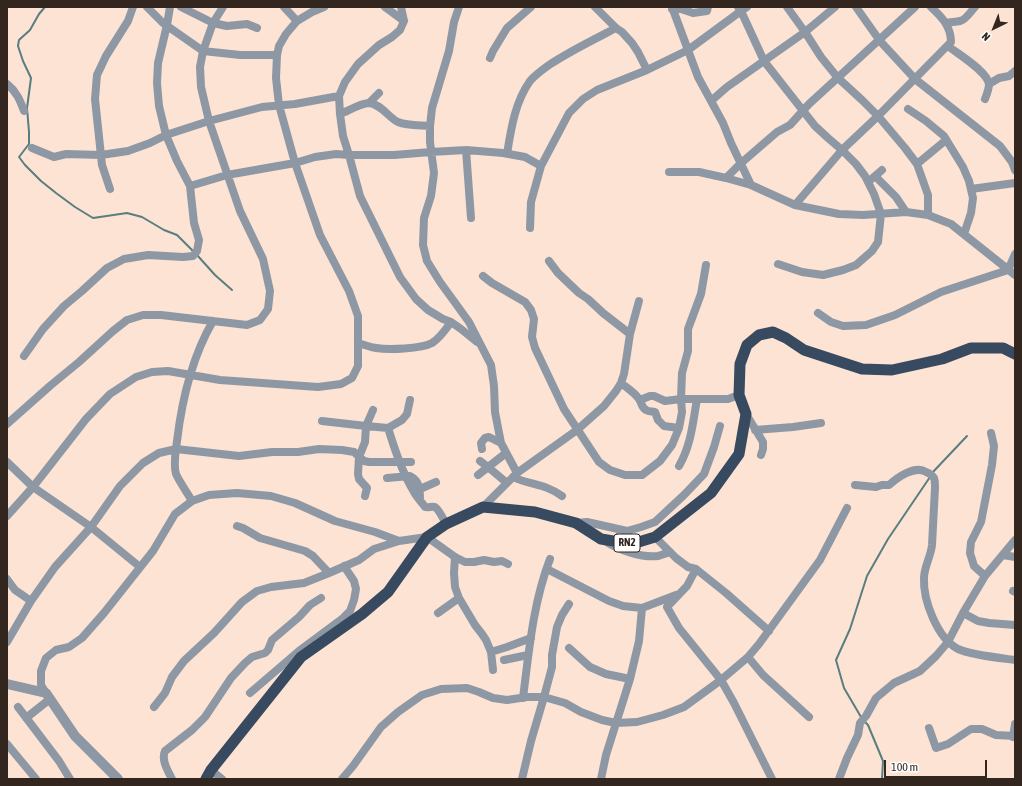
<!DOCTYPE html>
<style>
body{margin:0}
#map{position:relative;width:1022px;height:786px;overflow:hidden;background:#fde3d3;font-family:"Asap Condensed",sans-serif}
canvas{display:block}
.frame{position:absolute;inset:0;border:8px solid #32261f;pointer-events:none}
.north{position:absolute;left:974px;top:8px;width:40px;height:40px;-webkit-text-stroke:3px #fff;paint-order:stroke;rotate:223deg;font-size:11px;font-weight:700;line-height:16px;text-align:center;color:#32261f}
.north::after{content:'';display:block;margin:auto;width:14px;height:18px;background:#32261f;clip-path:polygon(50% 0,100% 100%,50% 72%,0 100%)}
.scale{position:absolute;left:884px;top:760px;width:103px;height:18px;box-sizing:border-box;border:2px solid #32261f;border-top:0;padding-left:5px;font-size:12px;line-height:14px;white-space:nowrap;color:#32261f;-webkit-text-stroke:3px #fff;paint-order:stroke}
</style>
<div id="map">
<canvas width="1022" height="786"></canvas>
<div class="frame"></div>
<div class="north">N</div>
<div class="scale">100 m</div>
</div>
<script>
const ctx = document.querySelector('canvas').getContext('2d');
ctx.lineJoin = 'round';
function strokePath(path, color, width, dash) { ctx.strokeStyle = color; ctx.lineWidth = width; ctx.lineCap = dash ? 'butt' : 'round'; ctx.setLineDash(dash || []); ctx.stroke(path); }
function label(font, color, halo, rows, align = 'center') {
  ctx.font = font + ' "Asap Condensed",sans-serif'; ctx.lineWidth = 3; ctx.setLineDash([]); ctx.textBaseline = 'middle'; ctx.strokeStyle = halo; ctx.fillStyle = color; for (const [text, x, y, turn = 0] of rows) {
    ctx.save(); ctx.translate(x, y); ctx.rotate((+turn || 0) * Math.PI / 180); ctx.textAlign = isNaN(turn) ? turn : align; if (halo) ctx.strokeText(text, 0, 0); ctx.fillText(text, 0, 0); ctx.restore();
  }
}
strokePath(new Path2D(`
 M45,7L39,14L30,30L19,40L18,46L23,61L31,78L27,108L29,132V144L19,157L25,165L41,181L56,193L75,207L93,218L127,213L142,217L164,230L177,235L194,252
 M197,255L215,275L232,290
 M932,473L967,436
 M861,717L844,688L836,660L850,629L867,576L888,539L930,477
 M865,722L868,725L883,761L882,779`), '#587e80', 2);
strokePath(new Path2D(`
 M147,7L163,23L203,51L240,55H277
 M181,7L213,23L227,26L247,24L257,28
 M284,7L297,21
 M385,7L404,21
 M401,7L404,21L400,30L392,37L379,45L358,64L345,82L339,96L340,114L343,136L349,155L360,196L400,277L416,299L428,310L443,319L451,322L461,329L477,342
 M459,7L454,22L449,51L432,108L430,126V142L434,173L431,196L424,218L423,245L427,261L440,282L456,304L469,322L491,365L494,386L495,412L501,443L517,473
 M595,7L616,28L622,32L632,43L638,52L647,70
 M672,7L698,77L723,123L731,143L751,185
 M738,7L741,11L764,61L815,126L828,138L842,150L856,164L865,176L874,194L881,214L878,242L872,251L856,265L843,270L823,275L802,272L778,264
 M787,7L805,32L821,57L838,78L862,100L878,116L905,148L917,164L928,195V215
 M856,7L880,41L915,79L1000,146L1012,162L1015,170
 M672,9H681L693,13L707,11L708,7
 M946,23C950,22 955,22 960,21C966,20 971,11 975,7
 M948,46C958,54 987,71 989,84C989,89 987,94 985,99
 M490,58L493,51L507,28L531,7
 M7,84C16,91 20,100 24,111
 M989,84L999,78L1009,76L1015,71
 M711,101L727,87L805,32L835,7
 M369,103L379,93
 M908,109L926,121L944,136L963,167L969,181L973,198L971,213L964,234
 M340,114C348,111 361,103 369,103C381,104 388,117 398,122C408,126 420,125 430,126
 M32,148L54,157L66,154L101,155L128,151L150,143L166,135L209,121L262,107L295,104L339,96
 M466,150L471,218
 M507,154C511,129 515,102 530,81C535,75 542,70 549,65C570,51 593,40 616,28
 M917,164L946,140
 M669,172H699L726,178L751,185L795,205L839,214L863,215L906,212L928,215L951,224L1015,275
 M875,176L882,170
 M726,178L740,164L777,132L790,125L809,104L915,7
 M868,182L875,176L896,197L906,212
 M190,186L227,175L295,163L315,157L336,154L349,155H394L431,152L466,150L503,153L525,157L541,166
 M110,189L102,165L95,99L97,75L106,56L128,21L133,7
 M971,189L1015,183
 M795,205L842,150L878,116L951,42C951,27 942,17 931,7
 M530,228L531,202L541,166L569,113L583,99L597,90L647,70L688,50L741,11L747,7
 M549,261L558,273L579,293L588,299L603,313L630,334
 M483,276L492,283L525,302L531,310L534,319L532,337L535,348L564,409L599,462L610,470L625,475H642L660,461L672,445L679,428L682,412L681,399L682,373L688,351V329L701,294L706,265
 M818,313L831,322L843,326L866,325L895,315L941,292L1008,270L1015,254
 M358,343C364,345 370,347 376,348C388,350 421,349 432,343C440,338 446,329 451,322
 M24,356L43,329L64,306L82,291L107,268L124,259L148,255L183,257L193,256L197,251L199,240L194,223L190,186L177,161L166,135L159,106L157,83L158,63L167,25L170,7
 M621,383C627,388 634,392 639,399C642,403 641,407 646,410C649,412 652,411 655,412L658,420L664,426L679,428
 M640,400L650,396H654L665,401L681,399H728L739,395
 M746,414L763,442V449L761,455
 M322,421L366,426L388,428L402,420L407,414L410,400
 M7,424L51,385L79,362L113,331L127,320L143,315H161L247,325L260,320L268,309L270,291L263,259L240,211L209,121L201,87L200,67L203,51L213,23L223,7
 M388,428C395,450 402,472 414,492C417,498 422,502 425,507C428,508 432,506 435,507C438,509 444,520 446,524
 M755,430L793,427L821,423
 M482,449L481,443L485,438L489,437L501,443
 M480,461L488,467L507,483
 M7,462L33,487L91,527L140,567
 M679,466C691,446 693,422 697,399
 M478,475L506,453
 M513,477C530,485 546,484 562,496
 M387,478L410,476C420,481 420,490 420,500
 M855,485L876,487L882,485H889C898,477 915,465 926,472C929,473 932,475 934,478C935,480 935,485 935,488C934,507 933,526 932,545C931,556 924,567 924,578C923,600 937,638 958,649C971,655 1000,658 1015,660
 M420,489L436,482
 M365,496L367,488L359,479L358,474L359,457L365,442L366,426L373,410
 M192,501C188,494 179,481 176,474C173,465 176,450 177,441C182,399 192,357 213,321
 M483,507L517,473L577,430L604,406L616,391L621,383L624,374L630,334L639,301
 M7,516L33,487L86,419L110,394L136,377L152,372L168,371L220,380L318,387L341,384L352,378L358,366V316L349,291L320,235L295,163L279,105L276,78L277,55L279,46L286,34L297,21L312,12L324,7
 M576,523L587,522L627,531L641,527L655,522L684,495L704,474L714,447L720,426
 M237,526L243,528L260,538L305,551L313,556L329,573
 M655,537L676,558L688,567L696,569L726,593L769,631
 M605,541C618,550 642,558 658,556C662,555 666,553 670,552
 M1003,555L1015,557
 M455,557L454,573L455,587L459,598L475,625L482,634L486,640L491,652L493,670
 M547,569L609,601L623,606L642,608L676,595
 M696,569L687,586L667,607L679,628L721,680L734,703L772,779
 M985,576L974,566L970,553L971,542L981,522L992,465L994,446L991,433
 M7,579L15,590L31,601
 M1013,591L1015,592
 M438,613L459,598
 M963,613L978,621L989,623L1015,625
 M7,642L31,601L55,567L91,527L120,486L143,463L159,453L176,449L239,456L272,452H298L319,449L342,450L354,452L364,461L369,462H411
 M569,648L590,667L606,674L630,679
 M491,652L507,647L531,638
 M748,657L763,675L809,717
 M504,660L528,655
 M46,693L41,685V671L46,658L56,650L69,647L82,638L104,613L153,551L175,514L192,501L209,495L237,493L271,496L295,503L335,521L375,532L399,541L427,537L455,557L465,562H474L484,560L494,562L502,561L508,564
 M250,693L299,651L342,619L350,611L354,600L356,589L354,581L344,566
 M523,698C529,651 533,603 550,559
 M18,707L59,761L70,779
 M154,707L165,693L172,677L184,661L214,633L242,602L257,591L271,587L304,583L329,573L359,560L374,549L399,541
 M26,718L50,699
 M929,728L936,748L948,744L971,729H982L996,735L1015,736
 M1013,737L1015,724
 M7,744L36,779
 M211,770L222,779
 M172,779C168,771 161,760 165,751L192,730L205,717L231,678L245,663L252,657L265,653L268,650L272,640L299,617L310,605L321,598
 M342,779L353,766L381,727L398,712L422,695L441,689L467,688L479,692L493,698L507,700L527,697H544L565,703L581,712L602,720L616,723L637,722L663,715L684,707L721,680L748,657L759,644L820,560L847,508
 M522,779L531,741L544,697L552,667V655L557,627L562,615L569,604
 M601,779L606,755L630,679L639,641L642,608
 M839,779L847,758L858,735L860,723L866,716L876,698L894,683L920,671L936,656L948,642L963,613L985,576L1015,540`), '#8e98a4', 8);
strokePath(new Path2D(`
 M7,684L46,693L75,736L118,779`), '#8e98a4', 10);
strokePath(new Path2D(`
 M206,779L211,770L301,657L362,614L388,592L427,537L446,524L483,507L535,512L576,523L601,539L632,544L655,537L711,493L739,454L746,414L739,395L740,364L747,345L759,335L773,332L786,338L804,350L862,369L892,370L942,359L971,348H1003L1015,354`), '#384a5f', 11);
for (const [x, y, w] of [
 [627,543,26]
]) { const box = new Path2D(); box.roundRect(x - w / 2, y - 9, w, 18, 3); ctx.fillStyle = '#fff'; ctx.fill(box); strokePath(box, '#32261f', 1); }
label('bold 11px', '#32261f', null, [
 ["RN2",627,543]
]);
</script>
